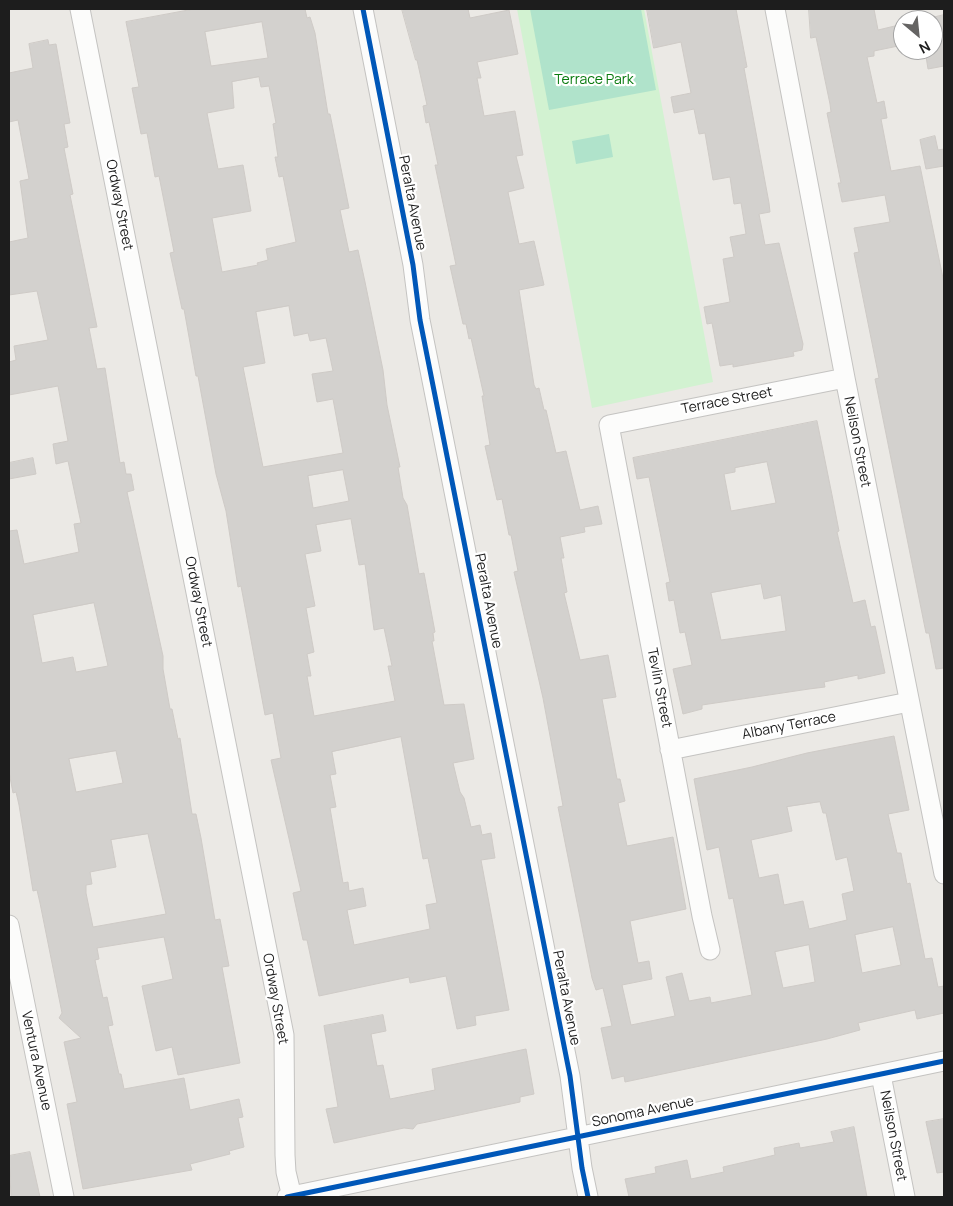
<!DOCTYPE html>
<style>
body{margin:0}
#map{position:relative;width:953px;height:1206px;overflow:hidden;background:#ebe9e5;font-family:Manrope,sans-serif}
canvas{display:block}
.frame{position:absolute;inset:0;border:10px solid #1d1d1d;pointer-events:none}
.north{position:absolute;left:893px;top:10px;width:50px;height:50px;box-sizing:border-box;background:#fff;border:1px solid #a5a5a5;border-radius:50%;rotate:152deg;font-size:14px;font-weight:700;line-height:20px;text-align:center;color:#1d1d1d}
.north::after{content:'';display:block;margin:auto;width:18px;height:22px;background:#656463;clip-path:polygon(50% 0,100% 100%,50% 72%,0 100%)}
</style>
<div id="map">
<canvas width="953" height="1206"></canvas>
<div class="frame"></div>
<div class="north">N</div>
</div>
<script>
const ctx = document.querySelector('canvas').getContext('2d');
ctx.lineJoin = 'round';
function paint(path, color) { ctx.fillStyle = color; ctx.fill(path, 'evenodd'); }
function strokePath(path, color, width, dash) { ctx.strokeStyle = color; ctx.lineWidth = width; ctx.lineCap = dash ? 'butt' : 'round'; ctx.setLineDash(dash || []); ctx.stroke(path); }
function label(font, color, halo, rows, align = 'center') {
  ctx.font = font + ' Manrope,sans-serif'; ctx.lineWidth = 4.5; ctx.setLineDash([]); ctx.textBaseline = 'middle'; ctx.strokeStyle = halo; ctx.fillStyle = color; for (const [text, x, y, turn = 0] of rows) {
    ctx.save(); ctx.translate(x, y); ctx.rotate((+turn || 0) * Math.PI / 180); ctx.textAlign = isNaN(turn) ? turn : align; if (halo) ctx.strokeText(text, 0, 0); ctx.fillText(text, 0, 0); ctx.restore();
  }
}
paint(new Path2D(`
 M517,9H644L713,382L592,408Z`), '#d2f2d1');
paint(new Path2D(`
 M530,9H641L656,90L549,110Z
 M609,134L613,157L576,164L572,141Z`), '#b0e3cb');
const building = new Path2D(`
 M194,9H305L307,18L310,17L315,33L328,114H330L349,208L340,210L349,252L358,250L365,282L383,370L387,405L400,467H398L403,498L407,505L419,574L424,573L435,632L433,633L434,641H432L444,705L464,704L474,759L453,763L460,792L464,798L471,827L480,825L482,835L491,833L495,858L481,860L509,1010L475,1016L476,1025L457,1029L446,976L410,983L409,977L319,996L307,940H303L293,893L301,891L271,760L281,758L273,713L265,715L241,586L238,587L226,511L216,474L198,376H196L184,309H182L170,253L174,252L159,176L155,177L147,133L141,134L132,88L139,87L126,22ZM262,22L268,58L211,66L205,32ZM259,77L261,87L269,86L276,123L273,124L278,157H275L279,177L283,176L296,242L266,249L268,260L257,263L258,265L222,272L212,218L251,211L243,165L218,169L207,113L234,108L232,82ZM289,306L294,336L308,333L310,341L326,338L333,371L312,374L317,402L333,399L343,453L263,467L243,367L265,363L256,312ZM343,470L349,501L313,508L308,476ZM351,519L359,565L365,564L374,630L384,628L392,666H388L395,701L314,716L307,676H311L307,654L314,652L306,608L315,606L305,554L321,551L316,525ZM401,737L423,859L428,858L437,903L426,905L430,929L354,945L347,910L366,906L363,888L349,891L348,882L343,883L330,808L336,807L330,775L336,774L332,752Z
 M402,9H468L470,18L509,10L518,54L477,62L481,78H477L484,116L515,111L523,155L516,156L524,188L508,192L519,244L534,241L544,285L519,290L534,385L536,389L539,388L544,410H546L556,453L566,451L580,510L598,506L602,524L584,527L585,532L560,537L564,558H561L567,592L564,593L580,660L608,655L616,697L602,699L617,779H620L625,801L618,803L627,846L673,837L686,909L630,921L638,963L649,961L652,979L622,985L631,1025L675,1016L666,977L682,973L689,1001L710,997L711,1003L752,995L733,898L729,899L719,847L707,850L694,779L752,767L807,753L894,736L909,810L888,814L897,853H901L907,884L910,883L925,959L932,958L938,987L944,986V1013L917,1019L915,1010L858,1023L860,1030L827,1039L625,1082L624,1076L612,1079L601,1028L612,1026L603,988L596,990L592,978L558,807L563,806L543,698L514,572L518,571L511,535H509L502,499L497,500L485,446L490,445L482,396H484L471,338L469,339L466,324H463L450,266L456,265L435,165H438L429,122L426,123L423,106L427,105L417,60H416ZM820,802L823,813H826L836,860L847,857L854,891L842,894L847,920L809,929L803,901L784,905L778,874L759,878L751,840L792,831L787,807ZM893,927L901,965L862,973L855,935ZM809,945L815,982L783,988L775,952Z
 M647,9H736L747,67L744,68L769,203L770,212L759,214L765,245L779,243L803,344L802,350L793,352L794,356L733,367V364L720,366L712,323L707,324L704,307L730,302L723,259L734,257L730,237L746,234L741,203L734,204L730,177L713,180L705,133L699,134L694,109L674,113L671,97L691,93L681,42L654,48Z
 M809,9H874L878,30L903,24V45L874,51V56L867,57L877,103L884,101L887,118L881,119L891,171L920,166L944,283V668L936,669L929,633H926L875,379L879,378L854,253L859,252L854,228L890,222L885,195L842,202L838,183H841L827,113L831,112L830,104L816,37L811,38Z
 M944,15V66L928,69L925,50H933V20H922Z
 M48,40L49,45L56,44L70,123L64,124L68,147L64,148L73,194L70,195L97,327L89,328L97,369L105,368L120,463L124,462L126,474H131L134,490L127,492L163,656V669L170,709H172L178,739L180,738L192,814H196L201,838L215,920L220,919L229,966L222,967L240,1063L178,1075L172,1047L156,1051L142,986L173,979L164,937L97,948L99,959L95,960L103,998L107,997L113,1025L108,1026L119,1074H121L124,1089L184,1078L190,1110L239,1099L243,1117L238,1118L244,1147L229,1151L230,1154L190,1164L192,1170L83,1189L67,1104L77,1102L64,1042L81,1038L59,1018L62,1013L40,903L37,890L33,891L19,805L16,792L13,793L9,772V531L17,530L24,564L79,552L74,524L81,523L68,461L56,464L53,444L68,441L58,386L9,395V362L16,360L14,346L48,340L37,291L9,295V242L28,238L20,181L29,179L18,120L9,122V73L33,68L29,44ZM94,603L108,666L76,672L73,657L42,663L33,615ZM116,751L123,783L76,792L69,759ZM148,834L166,914L93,927L86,893V885L92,884L90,872L116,867L111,840Z
 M935,136L938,150L944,149V166L926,169L920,140Z
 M817,421L832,495L839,531L837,532L853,603L865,600L871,627L875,626L885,673L858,679V675L824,682L825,687L809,689L702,705V709L683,714L673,669L692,665L685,632L680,633L674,600L669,601L666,583L670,582L649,477L637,479L633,458ZM767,462L776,503L731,511L724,474L735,472V468ZM761,584L764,599L781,595L786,631L721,640L711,593Z
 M33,458L36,474L9,479V463Z
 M383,1015L386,1031L371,1034L377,1066L383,1065L390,1099L435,1090L432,1069L526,1049L534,1094L520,1097V1102L427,1122L417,1124L413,1129L404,1128L334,1143L326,1109L338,1107L324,1026Z
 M944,1119V1172L937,1173L926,1122Z
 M854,1127L867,1197H629L625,1179L656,1173L655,1167L687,1160L691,1179L724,1172L723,1167L775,1155L774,1148L799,1143L800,1148L834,1142L831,1132Z
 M30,1152L40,1197H11L9,1156Z`);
paint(building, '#d3d1ce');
strokePath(building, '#cecac6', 1);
const minor = new Path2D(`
 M80,9L284,1035L285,1155L286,1172L292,1197
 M363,9L413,265L420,320L570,1076L582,1168L588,1197
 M775,9L845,378L944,874
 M670,750L909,702
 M9,925L64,1197
 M710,950L702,916L609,425L845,378
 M881,1075L905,1197
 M287,1197L944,1061`);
strokePath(minor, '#c4c3c1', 21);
strokePath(minor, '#fcfcfb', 19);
strokePath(new Path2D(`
 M363,9L413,265L420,320L570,1076L582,1168L588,1197
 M287,1197L944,1061`), '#0057b8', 5);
label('14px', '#0a7b10', '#fff', [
 ["Terrace Park",594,80]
]);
label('14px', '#1d1d1d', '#fff', [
 ["Peralta Avenue",412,203,79],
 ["Ordway Street",119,205,79],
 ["Terrace Street",727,401,-11],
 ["Neilson Street",857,442,79],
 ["Peralta Avenue",488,601,79],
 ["Ordway Street",198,602,79],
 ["Tevlin Street",659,688,79],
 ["Albany Terrace",789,726,-11],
 ["Peralta Avenue",566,998,79],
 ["Ordway Street",275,999,80],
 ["Ventura Avenue",36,1061,78],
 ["Sonoma Avenue",643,1112,-12],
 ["Neilson Street",893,1136,79]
]);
</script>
